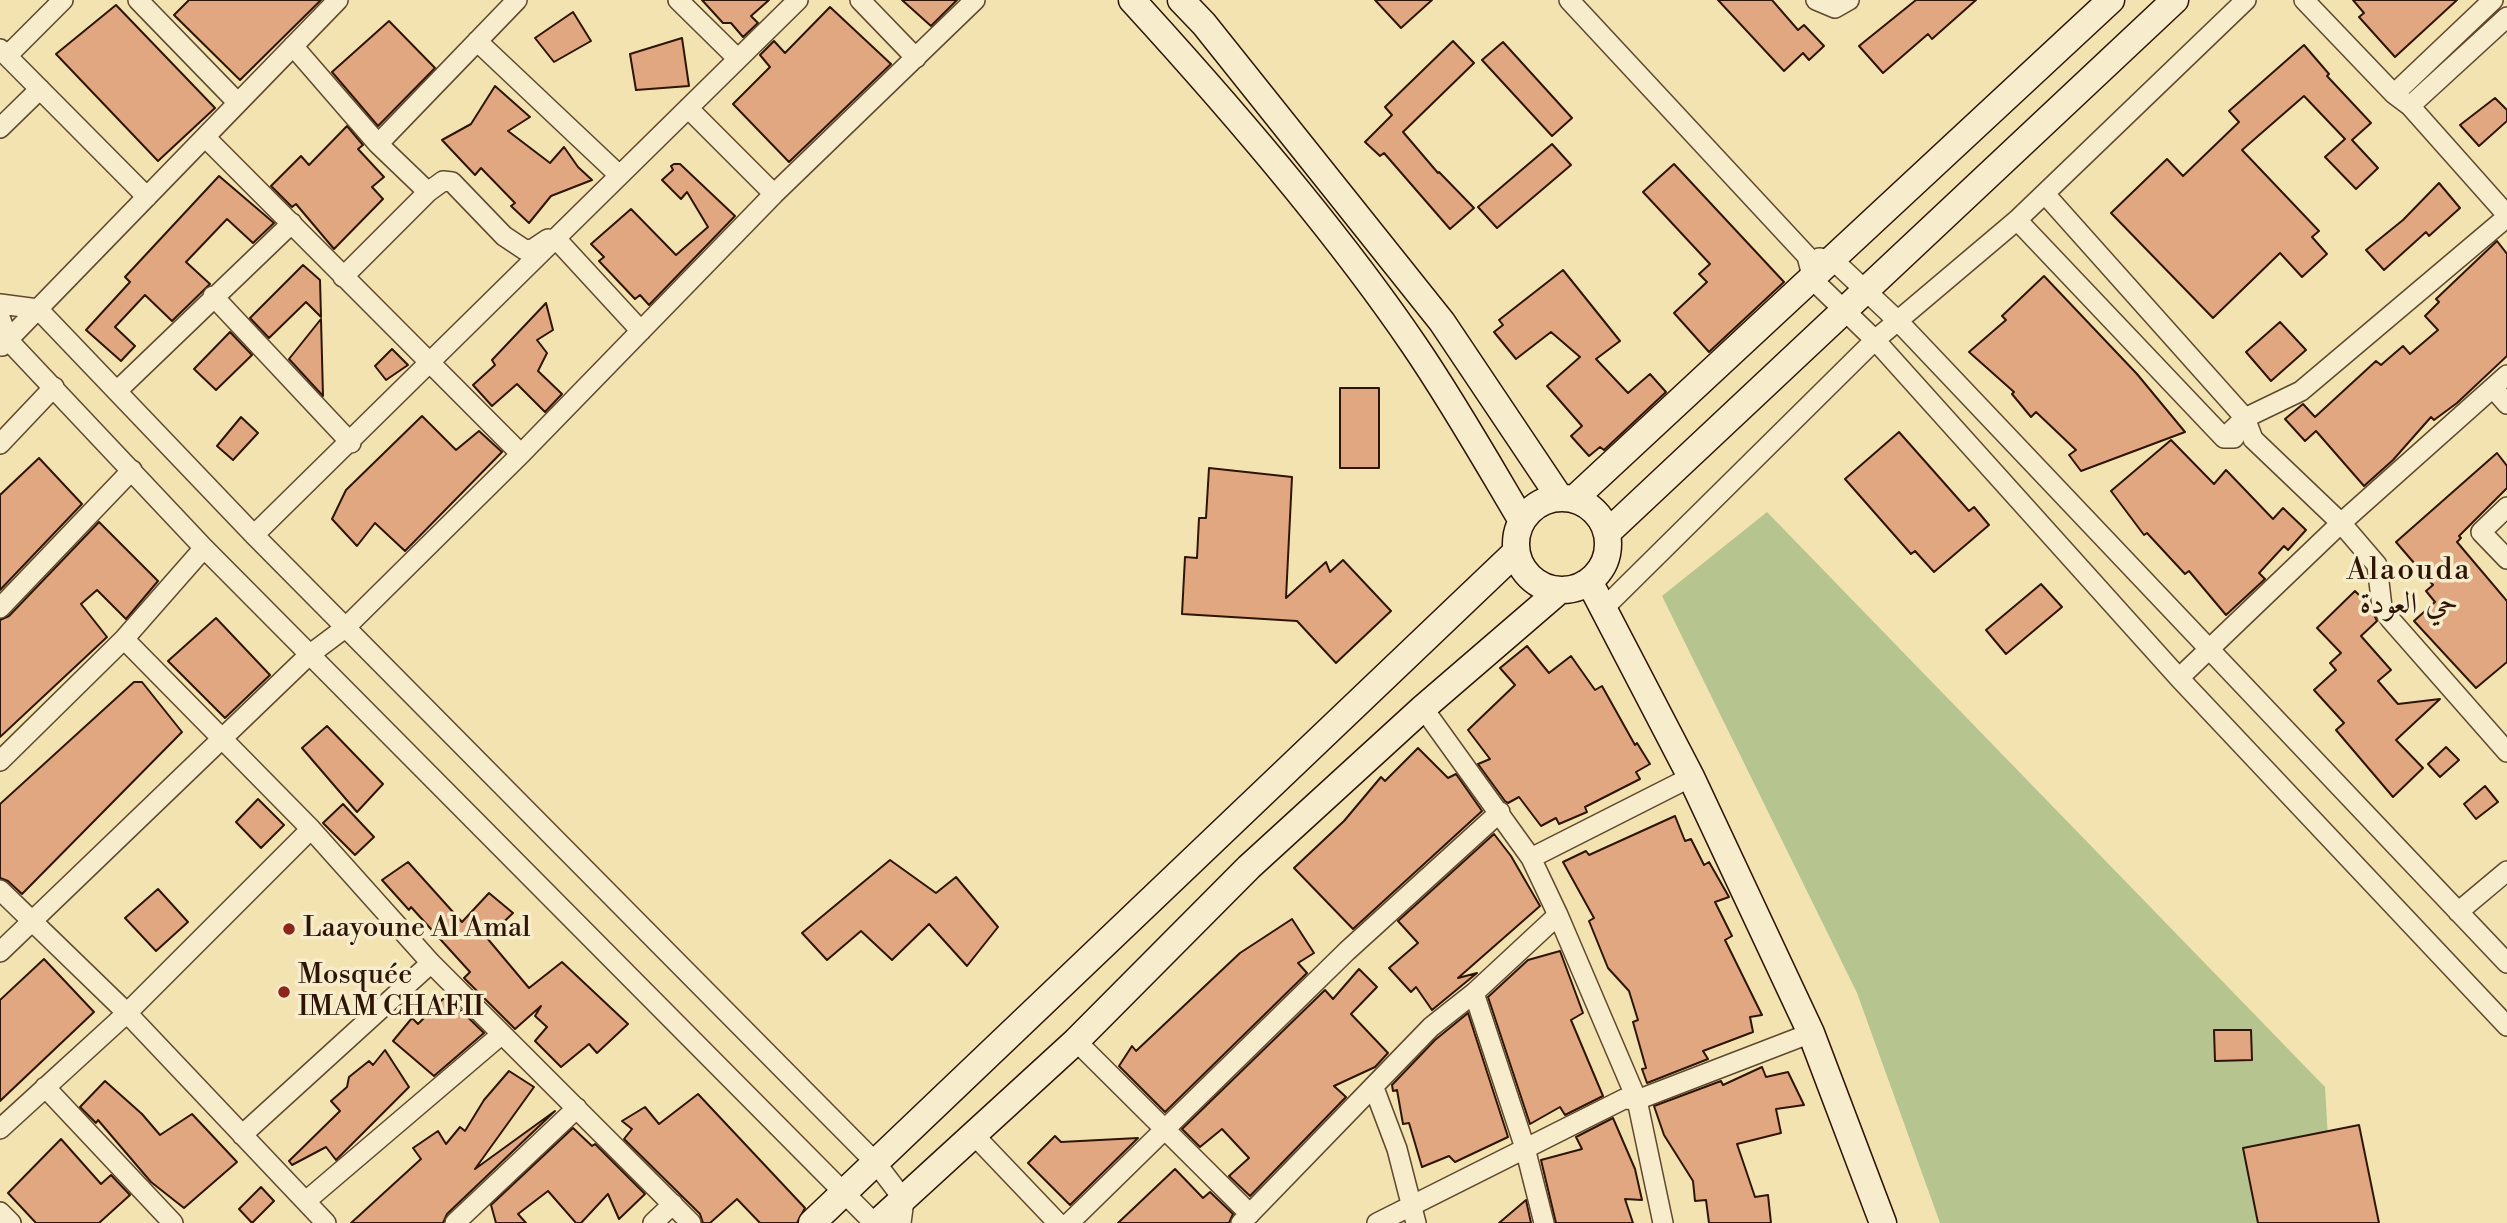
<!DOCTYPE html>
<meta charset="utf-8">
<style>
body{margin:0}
canvas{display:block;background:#f3e3b0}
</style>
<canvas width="2507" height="1223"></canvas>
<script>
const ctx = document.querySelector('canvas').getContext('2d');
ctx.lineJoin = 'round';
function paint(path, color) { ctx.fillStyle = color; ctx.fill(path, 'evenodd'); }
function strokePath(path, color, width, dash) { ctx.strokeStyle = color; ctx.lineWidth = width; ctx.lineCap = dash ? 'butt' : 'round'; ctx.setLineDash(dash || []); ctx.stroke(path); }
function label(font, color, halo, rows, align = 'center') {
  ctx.font = font + ' "Libre Bodoni",Amiri,serif'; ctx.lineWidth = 7; ctx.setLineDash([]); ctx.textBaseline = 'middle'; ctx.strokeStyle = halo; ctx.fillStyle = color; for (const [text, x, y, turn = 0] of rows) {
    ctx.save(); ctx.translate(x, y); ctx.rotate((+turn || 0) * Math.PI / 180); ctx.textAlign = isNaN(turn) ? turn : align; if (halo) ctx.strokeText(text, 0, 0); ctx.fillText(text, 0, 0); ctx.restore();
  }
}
paint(new Path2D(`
 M1767,512L2325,1087L2333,1223H1940L1857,993L1662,596Z`), '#b6c58f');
const building = new Path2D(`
 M189,0H321L240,80L174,15Z
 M702,0H769L751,16L758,23L743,37L731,23H723Z
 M902,0H957L931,26Z
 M1375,0H1432L1401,28Z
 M1718,0H1772L1798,30L1804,25L1824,46L1809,60L1803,53L1784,71Z
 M1916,0H1976L1932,39L1928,34L1883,73L1859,46Z
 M2353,0H2457L2395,57L2359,17L2364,13Z
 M116,5L215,108L158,161L56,54Z
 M830,7L891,64L789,162L733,104L770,67L760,55L774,41L785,53Z
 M573,12L591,41L554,62L535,38Z
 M389,21L435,68L378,126L332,72Z
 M682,38L689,86L636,90L630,54Z
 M1453,41L1474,63L1403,132L1438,173L1439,172L1474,208L1450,229L1384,153L1380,156L1365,142L1392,115L1385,107Z
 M1503,42L1572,118L1552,136L1482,60Z
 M2304,45L2329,74L2327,76L2371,123L2352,140L2378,168L2356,189L2325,157L2345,139L2304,96L2242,150L2319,231L2312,237L2327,254L2302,277L2280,253L2213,318L2111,213L2167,159L2183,176L2239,122L2229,111Z
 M495,86L530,117L508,131L550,163L564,147L578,167L592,180L551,196L529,223L511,206L515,203L481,168L475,175L442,140L471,124Z
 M2495,98L2507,110V121L2479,146L2460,125Z
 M347,126L363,145L358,149L384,177L372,187L383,199L334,249L296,204L292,207L271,186L301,156L309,165Z
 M1552,144L1571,165L1497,228L1478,207Z
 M674,164H680L735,216L649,305L640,295L635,299L599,261L604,257L591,244L631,209L676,255L708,227L687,192L681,199L662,180L673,170L671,166Z
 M1674,164L1784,282L1709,352L1674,313L1707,282L1699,274L1710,264L1643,192Z
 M219,176L274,223L253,243L227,219L186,262L210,284L172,321L145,295L115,327L135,346L121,361L86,330L130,282L125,277Z
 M2439,183L2460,208L2429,236L2426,232L2384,270L2366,250L2403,220Z
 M2497,241L2507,254V356L2457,403L2434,420L2431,417L2393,460L2364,486L2316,431L2305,441L2285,419L2303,404L2315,417L2376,361L2381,365L2403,346L2410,354L2438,330L2425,316L2439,302L2436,299Z
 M303,265L320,280L321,317L306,302L269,338L250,318Z
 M1563,270L1620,341L1596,359L1628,393L1650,374L1666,392L1604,450L1600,447L1589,456L1571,436L1582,426L1547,386L1580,357L1551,332L1516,359L1494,332L1503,325L1499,320Z
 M2044,276L2137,374L2185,432L2081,471L2069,455L2076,450L2036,412L2031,417L2012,394L2014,392L1969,352L2006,320L2002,316Z
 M546,303L553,330L537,340L547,353L538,371L562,394L545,412L517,384L492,406L473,385L495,365L492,360Z
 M321,319L323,396L289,359Z
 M2280,322L2306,350L2271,381L2246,352Z
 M230,332L252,355L216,390L194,369Z
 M392,349L408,365L386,380L375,366Z
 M1340,388H1379V468H1340Z
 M422,416L456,450L479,431L502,452L405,551L375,523L357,546L332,519L346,490Z
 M241,417L258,433L233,460L217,446Z
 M1899,432L1969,511L1974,507L1989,525L1934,572L1915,551L1911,554L1845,479Z
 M2171,440L2214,484L2226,470L2273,519L2283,508L2306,530L2288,550L2284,546L2259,573L2265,579L2226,615L2189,571L2185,574L2147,533L2144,535L2111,491Z
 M2497,453L2507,466V488L2459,536L2461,538L2457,542L2507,601V662L2476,688L2414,621L2435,602L2426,591L2433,585L2396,542Z
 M39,458L82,504L0,590V495Z
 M1209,468L1292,477L1286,598L1326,562L1330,572L1343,560L1391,611L1336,663L1297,621L1182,614L1185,557L1197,558L1199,518H1206Z
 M99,522L158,581L126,619L97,590L81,604L107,637L0,737V620L9,616Z
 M2041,584L2062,607L2006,654L1986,630Z
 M2355,591L2370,606L2377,621L2361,636L2391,670L2378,681L2398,704L2440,699L2396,740L2423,768L2393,797L2336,730L2344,723L2314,690L2336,670L2330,663L2341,653L2317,628Z
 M216,618L270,675L225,718L168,661Z
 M1527,646L1549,673L1571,656L1595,690L1602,686L1635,745L1637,743L1650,764L1636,772L1640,779L1585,807L1587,812L1559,824L1556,818L1541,826L1519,797L1508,803L1505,801L1478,764L1490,759L1468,730L1515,685L1500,668Z
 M134,682H142L182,732L22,894L8,881L0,878V804Z
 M327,726L383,784L357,812L302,748Z
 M2446,747L2459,760L2440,777L2428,764Z
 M1418,748L1448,778L1456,774L1482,811L1353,929L1294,868L1344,821L1381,777L1385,781Z
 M2485,786L2498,802L2476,819L2464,804Z
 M258,799L284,825L261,848L236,822Z
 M343,804L374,837L355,855L323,823Z
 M1675,816L1685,841L1691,839L1704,865L1709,862L1729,897L1715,902L1732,936L1725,940L1762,1015L1750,1017L1753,1032L1703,1051L1708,1059L1647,1083L1642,1069L1646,1068L1633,1022L1638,1020L1629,991L1608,968L1589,921L1594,918L1563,862L1586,851L1589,855Z
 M1494,834L1511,856L1540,906L1458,978L1477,973L1432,1010L1416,987L1411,992L1389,968L1418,943L1398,921Z
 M890,860L936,893L956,877L998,927L967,966L929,924L892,960L861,931L827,960L802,933Z
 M408,862L462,922L489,893L513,913L487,938L529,988L562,962L628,1024L597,1053L589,1044L561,1067L535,1041L547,1027L535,1016L541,1006L515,1029L464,978L470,972L411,907L409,910L382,880Z
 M158,889L188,922L156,951L125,918Z
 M1292,919L1314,953L1298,963L1307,973L1165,1112L1119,1066L1132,1046L1136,1051L1240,953Z
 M1560,951L1583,1013L1571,1020L1603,1096L1565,1115L1560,1107L1530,1124L1488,997L1528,960Z
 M44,959L94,1012L0,1101V1000Z
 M1359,969L1377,987L1351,1014L1388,1053L1375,1067L1334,1086L1346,1097L1250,1196L1229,1176L1249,1158L1222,1129L1200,1147L1182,1129L1325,990L1333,999Z
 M446,996L484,1033L434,1076L393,1041L412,1018L418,1024Z
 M1468,1013L1508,1137L1455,1162L1449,1156L1422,1167L1409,1123L1403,1124L1397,1090L1393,1091L1392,1085L1435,1040Z
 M2214,1030H2251L2252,1060L2215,1061Z
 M385,1050L409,1087L336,1160L326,1147L292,1165L289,1161L340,1111L331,1101L347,1087L349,1077L369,1061L373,1065Z
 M1762,1067L1766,1077L1788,1072L1804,1105L1776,1109L1781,1133L1737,1144L1755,1197L1768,1195L1771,1223H1709L1706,1200L1695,1201L1693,1181L1664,1135L1654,1106L1721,1081L1723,1085Z
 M509,1071L534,1087L475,1169L555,1111L447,1214L443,1223H351L421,1159L413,1148L438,1131L446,1144L460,1127L465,1131L484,1100Z
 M105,1081L142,1114L160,1135L192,1114L237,1162L184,1208L151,1182L98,1120L96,1123L80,1107Z
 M698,1094L805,1208L797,1223H760L737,1199L710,1223H703L700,1214L624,1139L632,1129L622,1121L645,1107L659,1124Z
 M1613,1118L1635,1169L1642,1200L1625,1199L1633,1223H1556L1541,1160L1582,1149L1576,1137Z
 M2359,1125L2379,1223H2258L2243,1148Z
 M573,1128L592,1146L595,1144L645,1194L619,1219L608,1194L581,1223H576L548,1191L518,1214L526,1223H496L491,1205Z
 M1055,1136L1061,1142L1138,1138L1070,1205L1028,1163Z
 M61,1139L101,1184L111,1175L130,1195L99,1223H36L8,1193Z
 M1175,1169L1203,1198L1210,1192L1233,1214L1229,1223H1118Z
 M261,1187L274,1201L252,1223L239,1209Z
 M1526,1200L1531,1223H1499Z`);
paint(building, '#e1a781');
strokePath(building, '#2e1503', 2);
const street = new Path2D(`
 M138,0L238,103
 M678,0L738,59
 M860,0L916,58
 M1569,0L1807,256L1813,280L1875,340L2179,678L2507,1026
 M1816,0L1835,8L1849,0
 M2304,0L2394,94L2410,106L2507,215
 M477,41L619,175
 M293,46L378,144L428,192
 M0,49L147,197
 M7,56L63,0
 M2394,94L2493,0
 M2410,106L2507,17
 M688,108L774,194
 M0,128L40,89
 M205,137L521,454
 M378,144L517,0
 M2045,194L2245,418L2253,439L2341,523L2377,565L2382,607L2390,619L2507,752
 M2017,220L2224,438H2234
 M1819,258L1833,260L1898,321L2507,963
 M343,277L428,192L443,181L452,182L504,236L525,250L533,249L548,239L559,242L641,331
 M213,296L351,443
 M0,304L38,309L254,535L876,1163L904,1200L901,1223
 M0,317L8,340L204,548L874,1223
 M2,346L338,0
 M2493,388L2507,404
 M118,390L292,223
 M2224,438L2245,418L2301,391L2507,217
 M0,444L54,387
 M2507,507L2481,532L2507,559
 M254,535L798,0
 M1605,607L1875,340L2017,220L2246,0
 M0,608L132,470
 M124,639L311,829L431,963L691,1223
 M2179,678L2341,523L2507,375
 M1423,708L1531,858L1558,915L1637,1100L1663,1223
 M0,761L124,639L204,548
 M1531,858L1691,777
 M0,890L127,1013L326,1223
 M2458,912L2507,871
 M0,952L309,655L345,628L521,454L774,194L975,0
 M1474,993L1525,1148L1544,1223
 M1076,1041L1250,1214
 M45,1087L173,1223
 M1374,1088L1397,1149L1416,1223
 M0,1129L127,1013L311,829
 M242,1135L431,963
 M974,1135L1058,1223
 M306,1201L502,1034
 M0,1212L11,1223
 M455,1223L577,1108
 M653,1223L673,1204
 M1069,1223L1347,951L1500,812
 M1241,1223L1431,1027L1474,993L1558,915
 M1377,1223L1624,1099L1637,1100L1811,1033`);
const secondary = new Path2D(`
 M1132,0C1229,106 1333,226 1414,345C1453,402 1487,462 1522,521
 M1181,0L1204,24L1442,322L1560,498
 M1516 544a46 46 0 1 1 92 0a46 46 0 1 1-92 0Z
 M1574,499L2111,0
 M1607,533L2175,0
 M1589,581L1691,777L1811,1033L1883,1223
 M812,1223L1516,552
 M877,1223L1076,1041L1249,867L1423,708L1560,590`);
strokePath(street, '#5f482e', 22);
strokePath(secondary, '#2e1503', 29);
strokePath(street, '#f7edcc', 19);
strokePath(secondary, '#f7edcc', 26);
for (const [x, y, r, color] of [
 [289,929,7,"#8f2418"],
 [284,992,7,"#8f2418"]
]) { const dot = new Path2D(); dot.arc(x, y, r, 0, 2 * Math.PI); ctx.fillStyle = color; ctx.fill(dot); strokePath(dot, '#f7edcc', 2.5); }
label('28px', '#2e1503', '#f7edcc', [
 ["Laayoune Al Amal",303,929],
 ["Mosquée",298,976],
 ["IMAM CHAFII",298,1008]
], 'left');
ctx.letterSpacing = '2px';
label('30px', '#2e1503', '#f7edcc', [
 ["Alaouda",2409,572],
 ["حي العودة",2409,606]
]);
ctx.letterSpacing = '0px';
</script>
